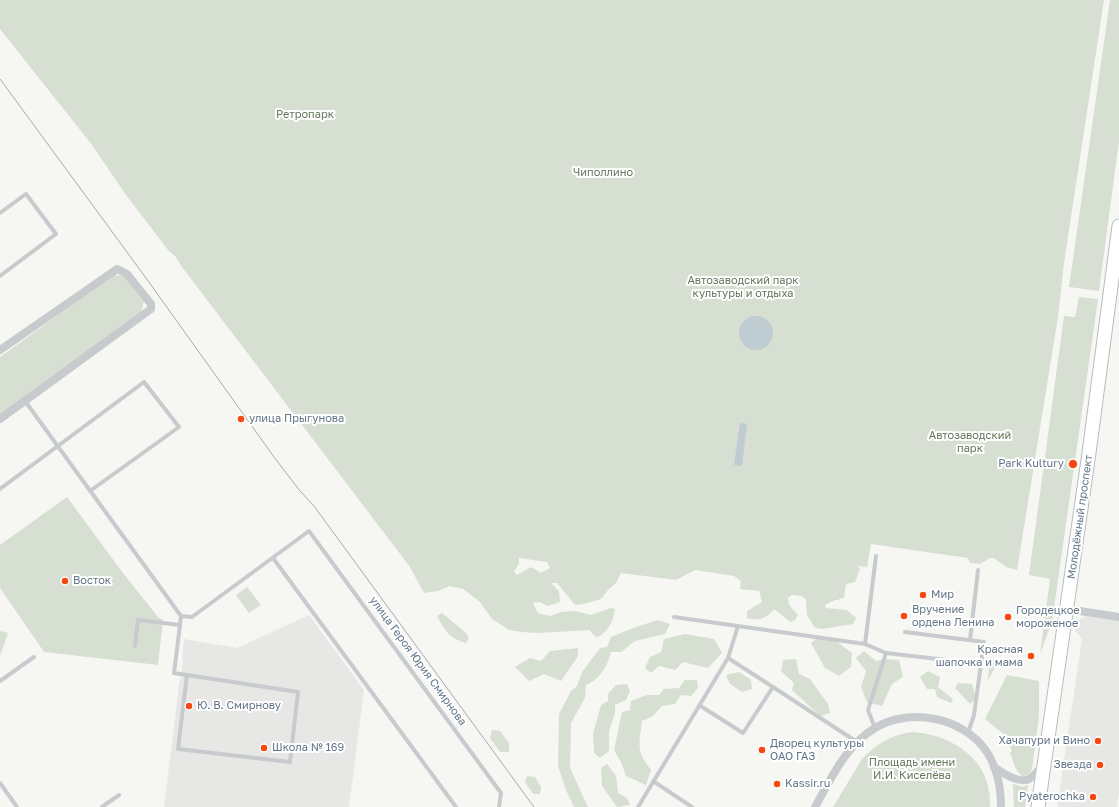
<!DOCTYPE html>
<meta charset="utf-8">
<style>
body{margin:0}
canvas{display:block;background:#f6f6f2}
</style>
<canvas width="1119" height="807"></canvas>
<script>
const ctx = document.querySelector('canvas').getContext('2d');
ctx.lineJoin = 'round';
function paint(path, color) { ctx.fillStyle = color; ctx.fill(path, 'evenodd'); }
function strokePath(path, color, width, dash) { ctx.strokeStyle = color; ctx.lineWidth = width; ctx.lineCap = dash ? 'butt' : 'round'; ctx.setLineDash(dash || []); ctx.stroke(path); }
function label(font, color, halo, rows, align = 'center') {
  ctx.font = font + ' "Golos Text",sans-serif'; ctx.lineWidth = 4; ctx.setLineDash([]); ctx.textBaseline = 'middle'; ctx.strokeStyle = halo; ctx.fillStyle = color; for (const [text, x, y, turn = 0] of rows) {
    ctx.save(); ctx.translate(x, y); ctx.rotate((+turn || 0) * Math.PI / 180); ctx.textAlign = isNaN(turn) ? turn : align; if (halo) ctx.strokeText(text, 0, 0); ctx.fillText(text, 0, 0); ctx.restore();
  }
}
paint(new Path2D(`
 M309,615L364,690L349,807H164L180,678H181L182,667L183,659H182L184,639L237,648Z
 M1086,616L1119,621V791L1117,807H1057L1082,639L1075,630L1076,625L1080,619Z`), '#e7e8e6');
paint(new Path2D(`
 M0,0H1104L1064,263L1058,317L1017,570L1006,567L994,558H990L980,564L970,563L968,558L871,544L867,567L857,566L860,569L855,582L846,584L844,598L839,599V600H835L825,605L826,608L847,610L856,618L853,624L823,629L815,628L807,615L806,600L802,596L792,595L788,598L789,605L798,615L795,620L790,622L774,609C766,619 759,621 747,618V611L762,602L759,591L740,589L741,581L734,576L695,570L676,580L621,573L616,583L608,590L601,599L584,604L575,605L557,583H551L559,591L560,602L548,606L540,602L533,603L538,613L550,616L561,612L575,611L591,615L611,608L615,609C614,620 608,632 598,637L594,636L590,630L538,633L521,632L509,630L492,619L480,602L463,589L450,586L438,591L424,593L410,567L182,267L175,256L168,250L126,195L92,145L0,29ZM519,558L547,562L550,568L541,573L531,567L517,575L514,571L519,564Z
 M1110,0H1119V141L1099,291L1069,287Z
 M113,275L125,276L144,301L141,313L0,416V357Z
 M1079,297L1098,299L1052,622L1040,654L1050,579L1029,575L1064,316L1075,317Z
 M67,497L123,573L158,617L163,620L158,665L44,652L0,588V545Z
 M247,587L261,605L249,613L236,595Z
 M442,613L465,632L469,638L466,643C450,639 444,630 437,616Z
 M658,620L670,624L665,634L635,641L621,652H611C607,667 600,679 586,685L585,698L571,723L570,768L588,807H574L566,790L558,766L559,714L571,691L577,686L582,672L600,648L607,647L611,637L636,627Z
 M0,631L8,633L0,656Z
 M685,634L714,639L722,653L708,668L683,662L675,670L659,666L651,673L645,668L650,657L661,652L664,639Z
 M817,638L837,642L852,653L851,667L839,676L825,668L811,643Z
 M578,648V656L561,681L544,674L529,681L515,667L530,658L541,661L550,651Z
 M864,651L876,661L886,659L899,660L903,677L892,684L882,706L867,702L861,687L866,671L856,658Z
 M796,659L799,674L810,679L828,704L830,713L820,716L792,690L794,683L781,671L783,660Z
 M991,659H1000L988,680L989,665Z
 M928,671L940,677L938,687L953,699L951,703L937,697L935,689H927L920,677Z
 M739,672L751,680L752,689L742,692L730,684L726,675Z
 M1007,675L1039,681V716L1032,769C1030,774 1028,776 1022,776C1014,770 1014,761 1010,753L1012,751L1006,736L985,719Z
 M685,680H697L698,688L691,696L681,695L675,704L662,706L653,716L642,721C639,744 636,751 651,770L646,785L626,776L621,762L614,750L622,712L630,710L631,701L647,695H659L664,689L679,688Z
 M958,683L972,684L976,698L970,704L955,688Z
 M627,684L630,691L626,700L615,705V712L609,732V751L600,758L594,753L593,734L601,705L608,701V694L616,685Z
 M492,730L500,731L509,743V752H500L490,738Z
 M911,732C953,734 993,761 990,807H833L862,759C876,744 891,735 911,732Z
 M607,764L616,776L618,793L627,798L630,805L617,807L602,786L601,768Z
 M527,776L535,777L541,787L540,794H533L525,782Z
 M1013,784L1023,787L1028,785L1025,807H1014Z`), '#d7dfd3');
paint(new Path2D(`
 M739 333a17 17 0 1 1 34 0a17 17 0 1 1-34 0Z
 M740,423L747,424L742,466L734,465Z`), '#bfccd1');
const primary = new Path2D(`
 M1038,807L1089,453L1119,226`);
strokePath(primary, '#b8bcc0', 15);
strokePath(new Path2D(`
 M0,213L26,194L56,234L0,276
 M25,401L181,616L192,617L309,531L501,793L499,807
 M0,489L144,382L179,427L90,491
 M273,558L456,807
 M674,617L865,644L886,653L981,664
 M180,625L174,673L187,675L298,692L290,762L178,749L187,675
 M905,632L984,642L974,715L968,733
 M970,640L978,570
 M865,644L876,556
 M135,646L138,620L180,625L181,616
 M728,658L773,687
 M0,681L34,657
 M699,705L743,733L773,687L857,742
 M875,728L868,710L886,653
 M653,781L692,807
 M0,783L17,807
 M102,807L119,795
 M638,807L728,658L738,626`), '#c8cbce', 4);
strokePath(new Path2D(`
 M0,350L117,269L127,274L151,304V309L0,419
 M1067,609L1119,617
 M994,767C1003,773 1018,784 1029,779C1035,776 1038,770 1043,765
 M815,807C831,779 846,745 875,728C909,707 964,717 987,752C997,768 1001,788 1001,807`), '#c8cbce', 8);
strokePath(primary, '#fff', 13);
strokePath(new Path2D(`
 M0,79L146,278L274,457L300,491L314,506L534,807
 M411,649L458,714`), '#a5abb1', 1);
for (const [x, y, r, color] of [
 [241,419,4,"#f64813"],
 [1073,464,5,"#f64813"],
 [65,581,4,"#f64813"],
 [923,595,4,"#f64813"],
 [904,616,4,"#f64813"],
 [1008,617,4,"#f64813"],
 [1031,656,4,"#f64813"],
 [189,706,4,"#f64813"],
 [1098,741,4,"#f64813"],
 [264,748,4,"#f64813"],
 [762,750,4,"#f64813"],
 [1100,765,4,"#f64813"],
 [777,784,4,"#f64813"],
 [1093,797,4,"#f64813"]
]) { const dot = new Path2D(); dot.arc(x, y, r, 0, 2 * Math.PI); ctx.fillStyle = color; ctx.fill(dot); strokePath(dot, '#fff', 1.5); }
label('11px', '#63785d', '#fff', [
 ["Ретропарк",305,115],
 ["Чиполлино",603,173],
 ["Автозаводский парк",743,281],
 ["культуры и отдыха",743,294],
 ["Автозаводский",970,436],
 ["парк",970,449],
 ["Площадь имени",912,763],
 ["И.И. Киселёва",912,776]
]);
label('11px', '#627687', '#fff', [
 ["улица Прыгунова",249,419],
 ["Park Kultury",1064,464,"right"],
 ["Восток",73,581],
 ["Мир",931,595],
 ["Вручение",912,610],
 ["ордена Ленина",912,623],
 ["Городецкое",1016,611],
 ["мороженое",1016,624],
 ["Красная",1023,650,"right"],
 ["шапочка и мама",1023,663,"right"],
 ["Ю. В. Смирнову",197,706],
 ["Хачапури и Вино",1090,741,"right"],
 ["Дворец культуры",770,744],
 ["ОАО ГАЗ",770,757],
 ["Школа № 169",272,748],
 ["Звезда",1092,765,"right"],
 ["Kassir.ru",785,784],
 ["Pyaterochka",1085,797,"right"]
], 'left');
label('11px', '#627687', '#fff', [
 ["Молодёжный проспект",1080,517,-82],
 ["улица Героя Юрия Смирнова",418,661,54]
]);
</script>
